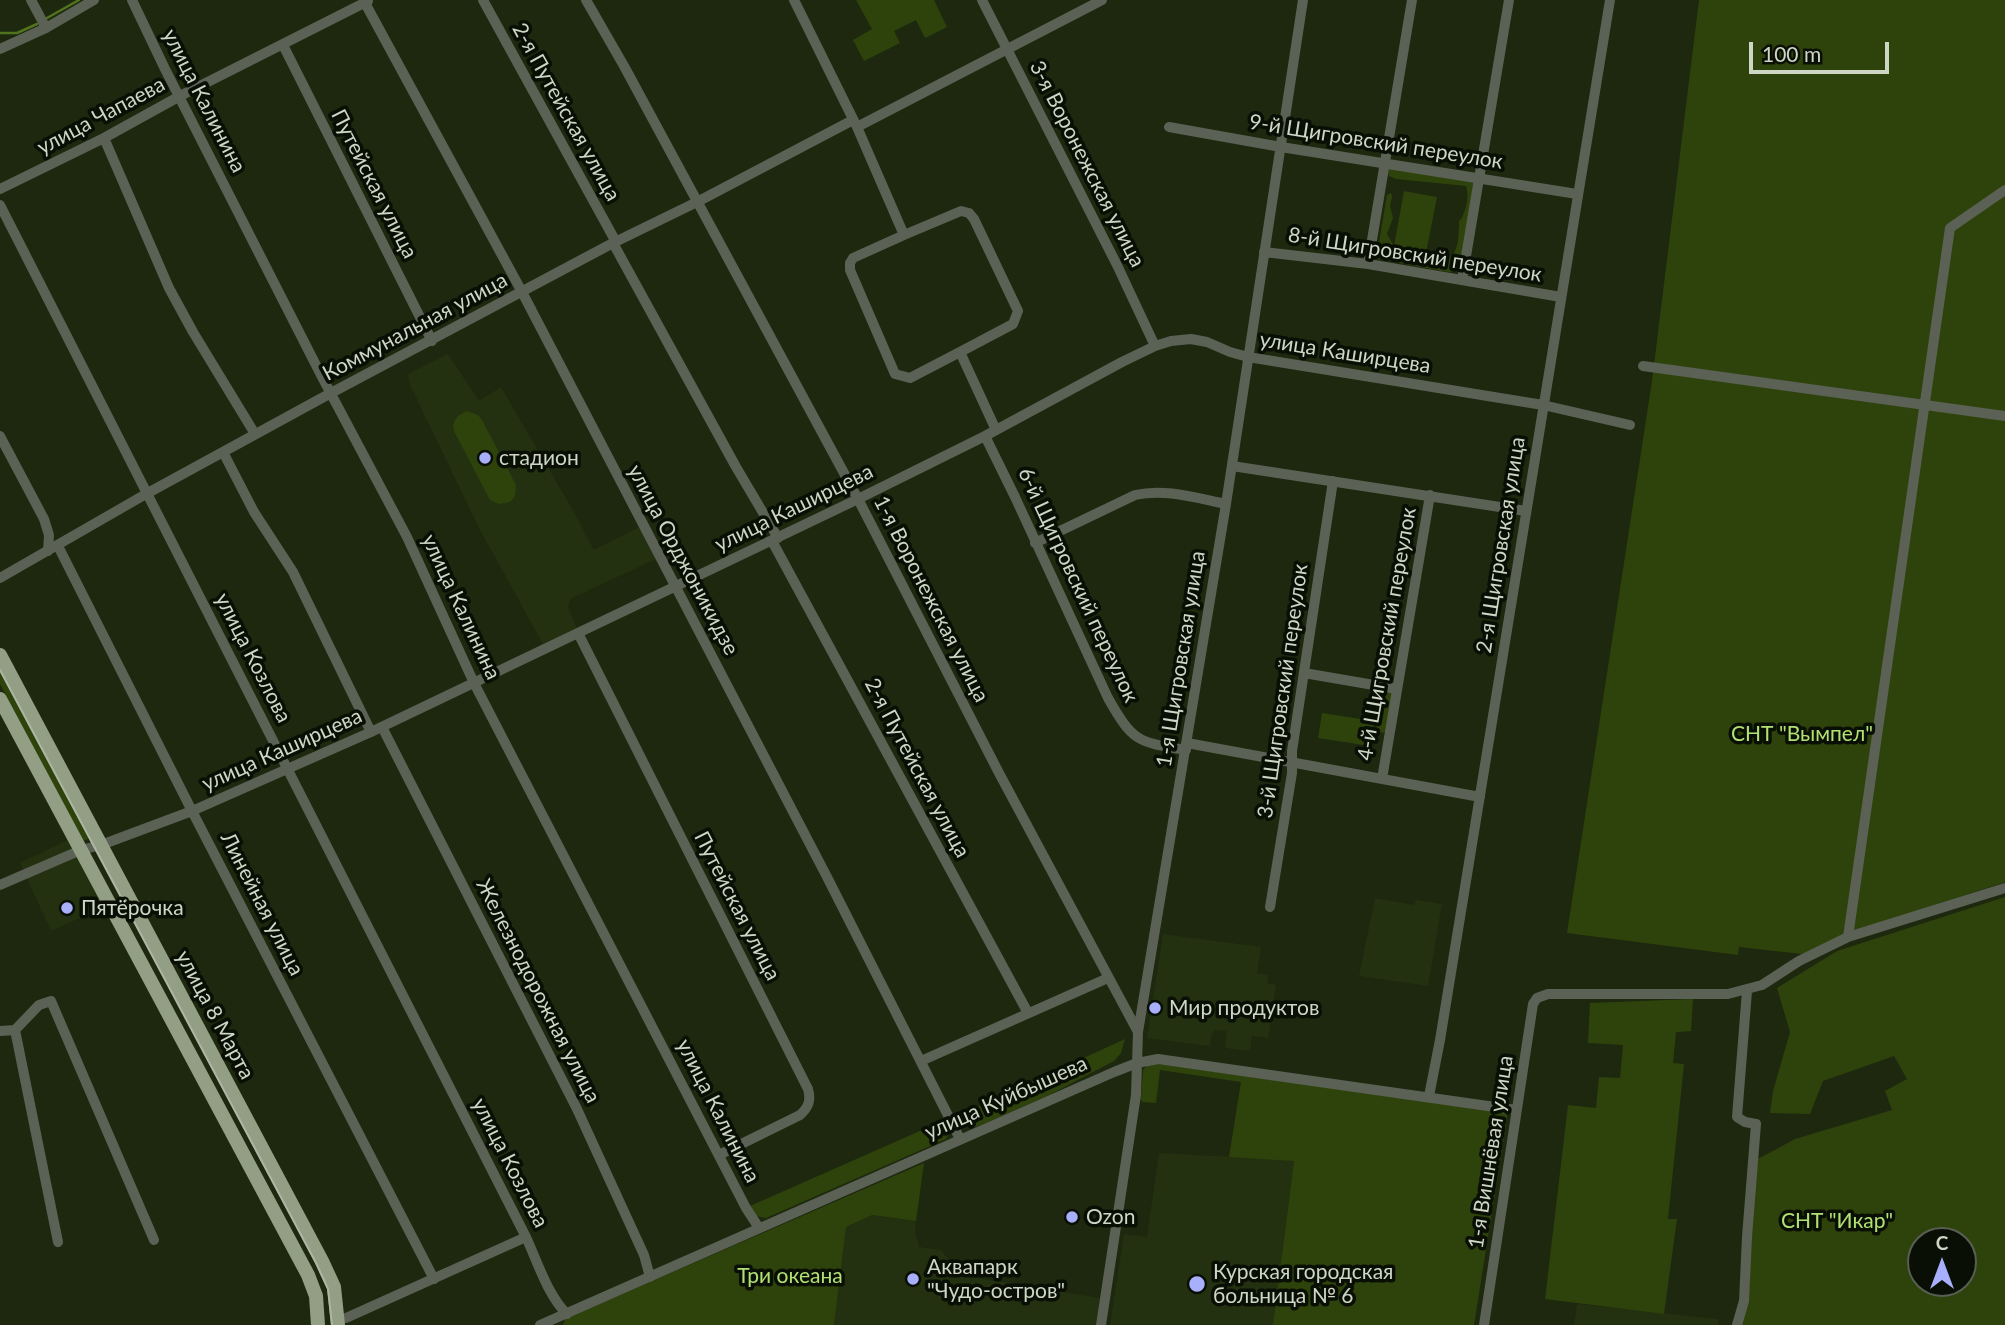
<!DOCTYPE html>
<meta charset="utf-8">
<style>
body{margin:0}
#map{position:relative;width:2005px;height:1325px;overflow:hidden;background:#1d280f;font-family:Lato,sans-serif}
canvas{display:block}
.north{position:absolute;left:1907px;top:1227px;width:70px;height:70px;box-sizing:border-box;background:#0a0f05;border:2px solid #585f52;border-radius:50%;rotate:0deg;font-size:19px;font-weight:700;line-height:28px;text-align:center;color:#ced6c6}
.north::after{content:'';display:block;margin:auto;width:24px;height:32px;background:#a8b0fc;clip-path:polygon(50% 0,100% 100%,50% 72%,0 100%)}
.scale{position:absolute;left:1749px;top:42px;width:140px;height:32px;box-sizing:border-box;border:4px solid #ced6c6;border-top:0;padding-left:9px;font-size:21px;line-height:24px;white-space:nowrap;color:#ced6c6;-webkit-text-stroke:5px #0a0f05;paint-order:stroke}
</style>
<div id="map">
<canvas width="2005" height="1325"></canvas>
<div class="north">С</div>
<div class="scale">100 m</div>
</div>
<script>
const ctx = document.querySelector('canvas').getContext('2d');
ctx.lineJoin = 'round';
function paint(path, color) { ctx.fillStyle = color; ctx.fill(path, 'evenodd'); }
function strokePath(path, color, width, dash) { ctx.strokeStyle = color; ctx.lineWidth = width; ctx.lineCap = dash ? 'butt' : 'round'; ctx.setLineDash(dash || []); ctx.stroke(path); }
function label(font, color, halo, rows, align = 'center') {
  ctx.font = font + ' Lato,sans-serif'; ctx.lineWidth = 7; ctx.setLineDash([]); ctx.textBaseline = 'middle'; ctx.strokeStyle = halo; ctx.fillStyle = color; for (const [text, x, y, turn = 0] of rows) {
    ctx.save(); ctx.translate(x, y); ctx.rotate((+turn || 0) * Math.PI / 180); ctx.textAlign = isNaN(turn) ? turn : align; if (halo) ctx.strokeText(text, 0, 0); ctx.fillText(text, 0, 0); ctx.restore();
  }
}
paint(new Path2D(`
 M448,354L479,401L501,387L574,512L594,550L642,526L658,558L570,599L568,607L577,629L543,644L480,530L410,385L408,374Z
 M78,835L115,902L51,931L20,863Z
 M1375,898L1414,905L1416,900L1442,904L1428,986L1359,976Z
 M1163,934L1261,947L1257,973L1268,975L1267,983L1276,985L1268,1038L1252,1036L1250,1051L1225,1048L1227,1031L1214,1030L1211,1036L1210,1046L1147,1038Z
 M1159,1153L1294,1160L1273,1325H1110L1124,1234L1147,1237Z
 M871,1215L916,1221L915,1232L919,1247L941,1250L956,1269L965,1270V1276L1100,1298L1096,1325H834L846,1227Z
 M1577,1304L1718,1319V1325H1574Z`), '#233110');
paint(new Path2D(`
 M856,0H934L947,27L925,38L916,20L894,31L900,43L864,61L853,40L872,29Z
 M1699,0H2005V882L1850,933L1802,954L1739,947L1738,955L1567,933L1652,381Z
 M1390,168L1473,180L1476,186L1461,268L1457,271L1448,272L1378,259L1377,254L1387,195L1391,193L1392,197L1390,206L1393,218L1387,234L1394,246L1404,191L1437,197L1426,253L1394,249L1408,256H1448L1453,255C1459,245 1458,237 1459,226C1459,216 1460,224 1463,215C1467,207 1469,194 1466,186L1396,179L1389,176L1388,172Z
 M467,411L478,415L482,420L516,485L515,496L510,502L499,504L490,500L455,433C450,423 457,415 467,411Z
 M0,667L91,838L83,841L0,684Z
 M1374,687L1391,689L1394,695L1388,731L1383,733L1379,731L1374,721L1370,746L1318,738L1322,713L1374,721L1372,712L1378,700L1371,693Z
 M2005,897V1325H1738L1758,1159L1795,1139L1892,1110L1885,1091L1907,1079L1894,1056L1823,1081L1810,1114L1770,1113L1773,1091L1790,1032L1777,988L1837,951ZM1921,1241H1963V1283H1921Z
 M1693,999L1691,1031L1676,1032L1673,1063L1684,1064L1668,1219H1677L1664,1314L1545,1299L1568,1105L1596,1108L1599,1077L1620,1078L1623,1045L1588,1043L1590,1003Z
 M1125,1039L1121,1053L1114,1061L1049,1095L974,1128L959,1123L955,1117Z
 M1149,1063L1508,1111L1474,1325H1273L1294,1161L1229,1157L1241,1082L1160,1070L1156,1103L1143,1102L1141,1100L1143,1070Z
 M947,1119L951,1131L946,1139L766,1218L756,1216L750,1206Z
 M924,1163L916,1221L872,1215L846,1227L834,1325H563L565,1319Z`), '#2e430b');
strokePath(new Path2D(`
 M47,18L79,0
 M0,33H17L37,24`), '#52731e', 2.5);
strokePath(new Path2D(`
 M31,0L46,28
 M132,0L165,69L321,375L407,537L474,683L746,1208L759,1228
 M483,0L616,242
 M586,0L624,66L858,499L999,773L1138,1032
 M794,0L857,127L904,235L961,211L969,213L974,219L1018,311L1013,324L960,352
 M982,0L1117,265L1155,346
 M365,3L522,292L826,875L960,1139
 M283,45L432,341
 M0,49L46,28L94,0
 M857,127L1102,0
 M1169,127L1281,147L1577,194
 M104,138L169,288L193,332L255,434
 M0,189L104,138L180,96L368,1
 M0,205L526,1237C537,1261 548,1296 567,1314
 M904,235L853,258L850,263V270L895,374L910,378L960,352L996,430
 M613,243L736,467L778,538
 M1264,252L1368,264L1561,297
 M1368,264L1412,0
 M1462,280L1509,0
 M1643,366L2005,416
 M0,436L44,519L49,535L48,551
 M985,436L1015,497L1108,698C1133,742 1137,742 1186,750
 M223,452L254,512L293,572L371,732
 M1232,466L1526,511
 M772,541L1028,1013
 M1035,543L1135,495C1165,488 1196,498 1226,504
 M58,546L192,811L434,1279
 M0,578L146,494L331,393L613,243L697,202L853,120
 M578,633L808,1089C811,1100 809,1107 800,1115L719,1155
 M1304,673L1397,689
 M382,727L577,1109L644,1255L650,1277
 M1187,743L1480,797
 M1382,779L1430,495
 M0,885L81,850L101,845L192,811L371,732L858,499L985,436L1122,362L1155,346L1171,341L1191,339L1207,342L1230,352L1248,357L1543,405L1630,425
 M1270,907L1292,773V751L1333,481
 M1848,937L1950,228L2005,190
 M0,1031L15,1030
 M921,1061L1108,978
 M1429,1096L1440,1040L1610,0
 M58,1242L15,1030L39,1005L51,1001L154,1240
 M346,1318L526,1237
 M540,1325L1114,1072L1137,1063L1158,1059L1516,1110
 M1101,1325L1136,1095L1138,1032L1226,504L1303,0
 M1484,1325L1533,1004L1537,998L1548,994H1728L1762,985L1799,961L1848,937L2005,888
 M1737,1325L1744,1301L1747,1237L1756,1124L1745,1122L1737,1117L1747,991`), '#5b6155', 10);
strokePath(new Path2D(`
 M0,655L322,1261L334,1287L338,1325
 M0,699L308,1275L316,1296L318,1325`), '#939f85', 14);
strokePath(new Path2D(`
 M0,670L316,1263L328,1289L332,1325`), '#adb6a4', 2);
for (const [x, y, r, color] of [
 [485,458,7,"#a8b0fc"],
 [67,908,7,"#a8b0fc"],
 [1155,1008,7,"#a8b0fc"],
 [1072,1217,7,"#a8b0fc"],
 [913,1279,7,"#a8b0fc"],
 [1197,1284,9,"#a8b0fc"]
]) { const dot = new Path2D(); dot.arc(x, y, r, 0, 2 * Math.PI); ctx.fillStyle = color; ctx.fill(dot); strokePath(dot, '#0a0f05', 2.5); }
label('21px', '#ced6c6', '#0a0f05', [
 ["улица Калинина",204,101,63],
 ["2-я Путейская улица",566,112,61],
 ["улица Чапаева",101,116,-28],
 ["9-й Щигровский переулок",1376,142,9],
 ["3-я Воронежская улица",1087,164,63],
 ["Путейская улица",374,184,63],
 ["8-й Щигровский переулок",1415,255,9],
 ["Коммунальная улица",415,327,-28],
 ["улица Каширцева",1345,353,9],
 ["улица Каширцева",794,508,-26],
 ["2-я Щигровская улица",1501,545,-81],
 ["улица Орджоникидзе",683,560,62],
 ["6-й Щигровский переулок",1078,585,65],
 ["1-я Воронежская улица",931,599,63],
 ["улица Калинина",461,607,65],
 ["4-й Щигровский переулок",1387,634,-80],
 ["улица Козлова",253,658,63],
 ["1-я Щигровская улица",1181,659,-81],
 ["3-й Щигровский переулок",1283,691,-82],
 ["улица Каширцева",282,750,-24],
 ["2-я Путейская улица",917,768,62],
 ["Линейная улица",262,904,63],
 ["Путейская улица",737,906,63],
 ["Железнодорожная улица",538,991,63],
 ["улица 8 Марта",215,1015,62],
 ["улица Куйбышева",1006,1098,-24],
 ["улица Калинина",718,1111,63],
 ["1-я Вишнёвая улица",1491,1152,-81],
 ["улица Козлова",510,1163,63]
]);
label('21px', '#ced6c6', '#0a0f05', [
 ["стадион",499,458],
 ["Пятёрочка",81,908],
 ["Мир продуктов",1169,1008],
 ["Ozon",1086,1217],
 ["Аквапарк",927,1267],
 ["\"Чудо-остров\"",927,1291],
 ["Курская городская",1213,1272],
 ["больница № 6",1213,1296]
], 'left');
label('21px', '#b2e173', '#0a0f05', [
 ["СНТ \"Вымпел\"",1802,734],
 ["СНТ \"Икар\"",1837,1221],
 ["Три океана",790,1276]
]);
</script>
